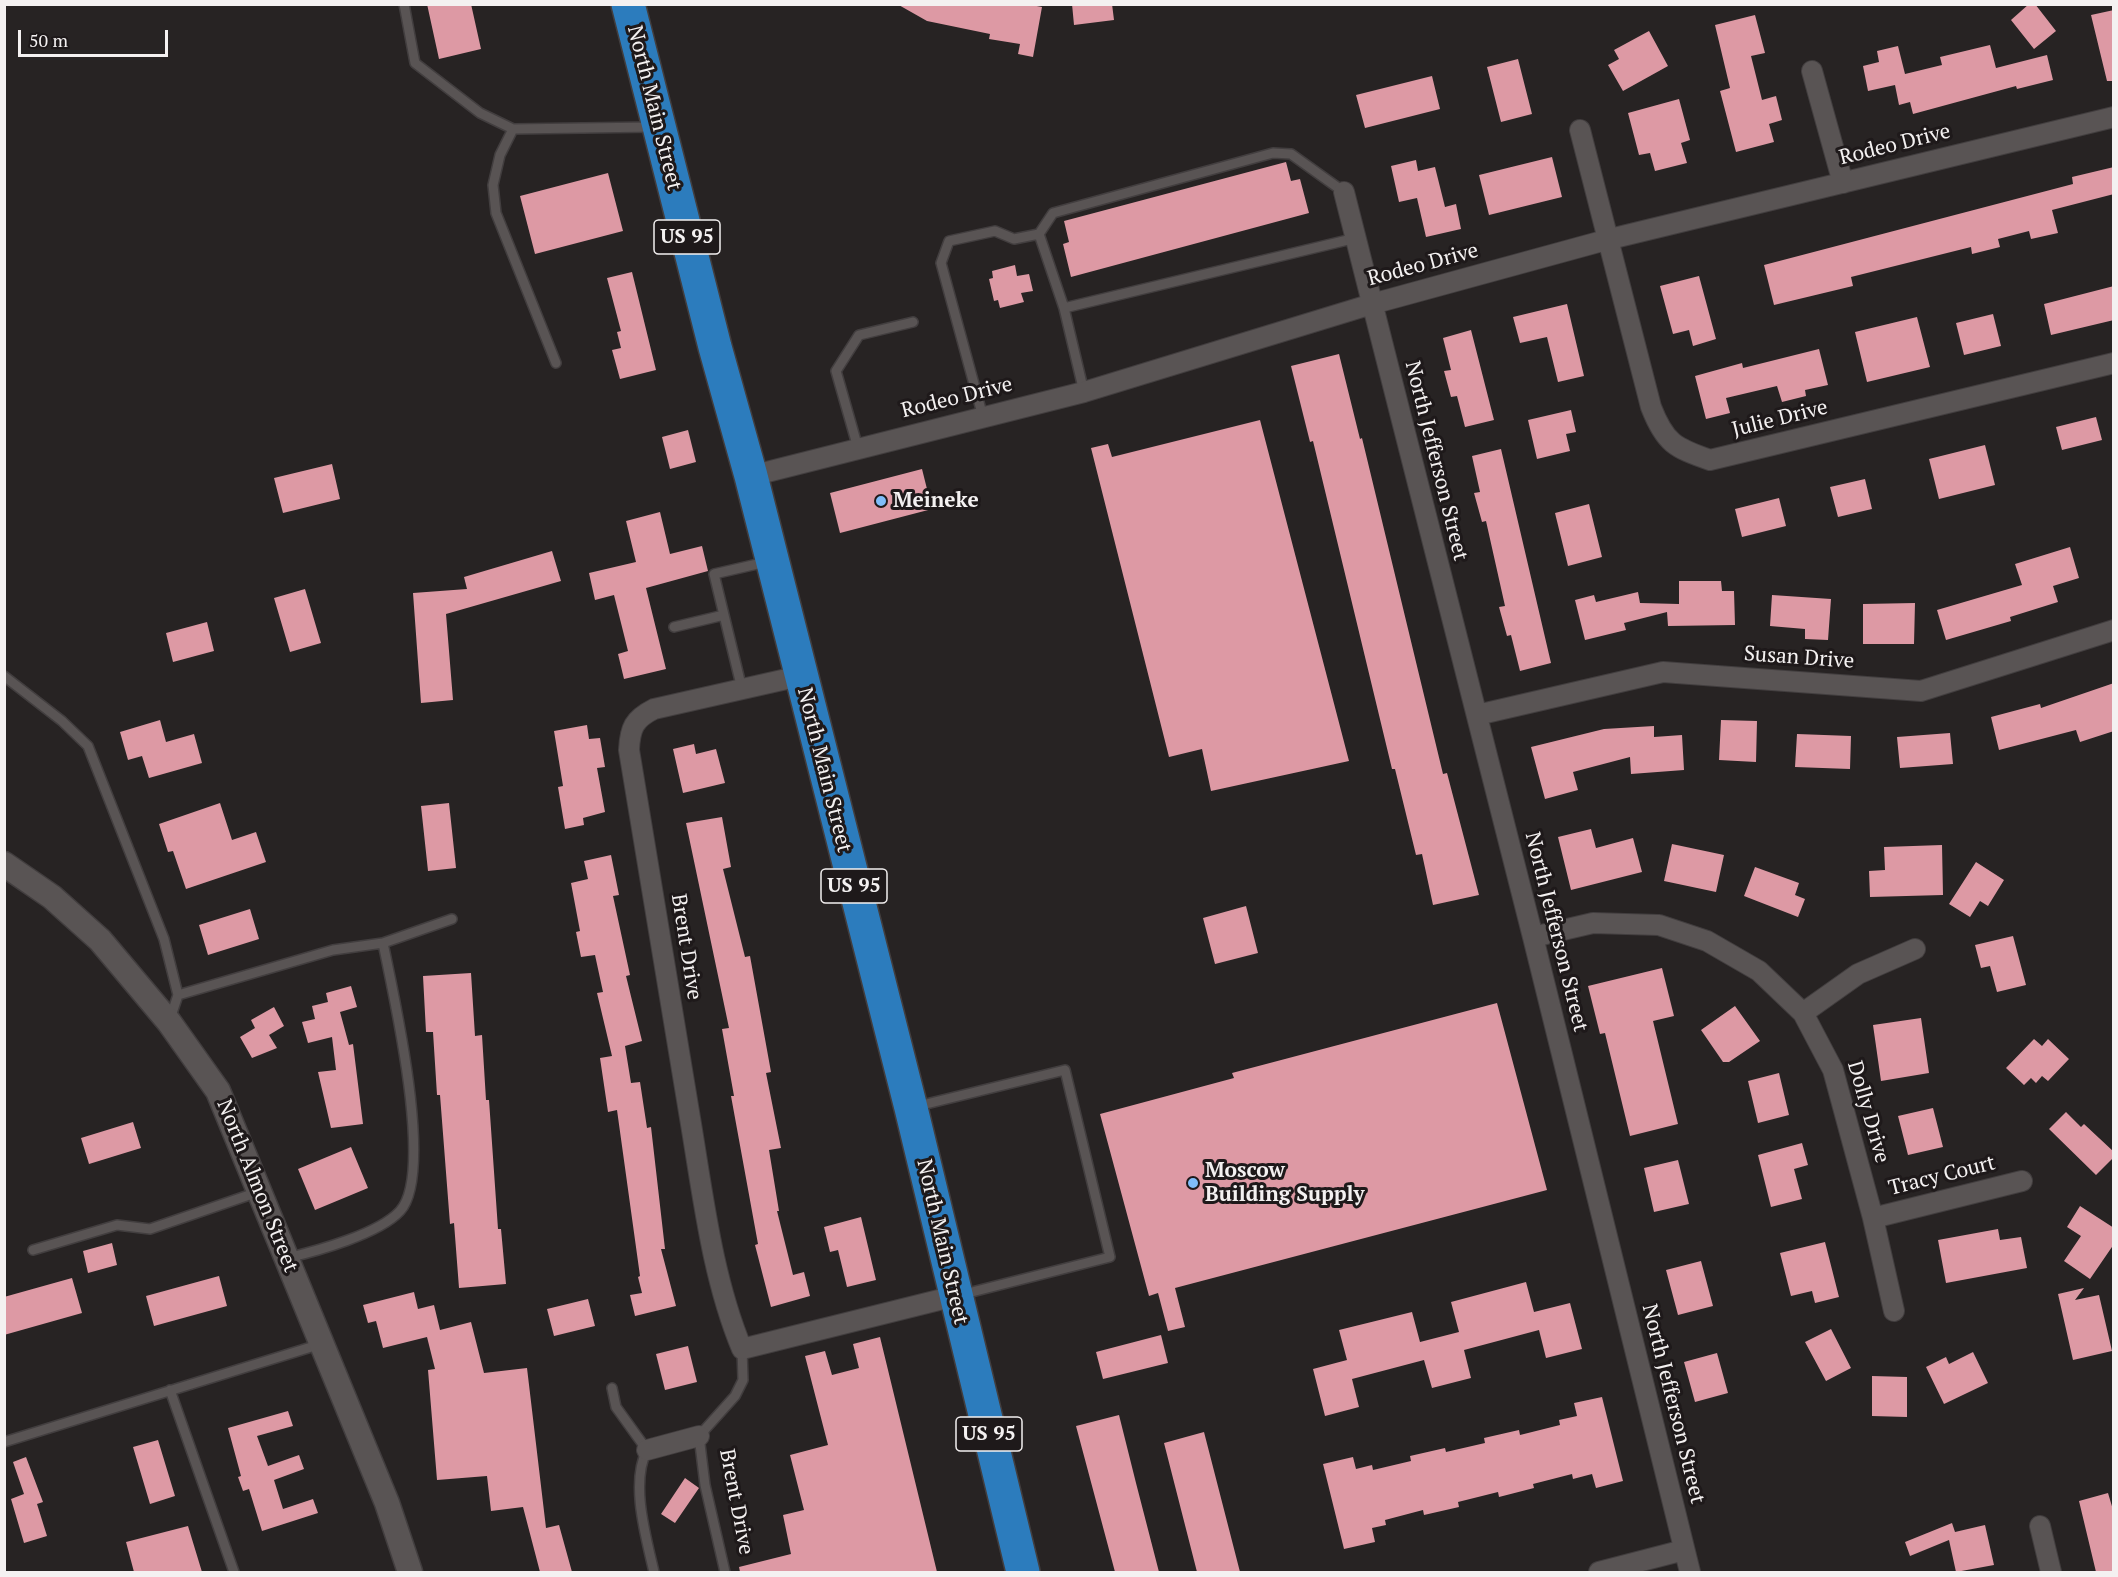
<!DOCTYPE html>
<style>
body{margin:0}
#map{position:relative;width:2118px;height:1577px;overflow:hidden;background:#272323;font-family:"PT Serif",serif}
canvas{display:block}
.frame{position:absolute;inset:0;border:6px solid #f4f1f1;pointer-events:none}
.scale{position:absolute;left:18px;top:30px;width:150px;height:27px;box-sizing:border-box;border:3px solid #f4f1f1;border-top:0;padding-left:8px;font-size:18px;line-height:21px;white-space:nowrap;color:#f4f1f1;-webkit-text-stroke:4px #1e191a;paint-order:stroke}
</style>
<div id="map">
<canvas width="2118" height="1577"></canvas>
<div class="frame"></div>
<div class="scale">50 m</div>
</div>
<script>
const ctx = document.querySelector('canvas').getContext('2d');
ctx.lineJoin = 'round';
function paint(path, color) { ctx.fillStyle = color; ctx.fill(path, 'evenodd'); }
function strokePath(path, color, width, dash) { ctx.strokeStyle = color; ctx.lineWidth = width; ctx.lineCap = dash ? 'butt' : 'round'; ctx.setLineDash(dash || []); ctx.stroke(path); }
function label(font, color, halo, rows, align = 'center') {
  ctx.font = font + ' "PT Serif",serif'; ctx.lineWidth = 6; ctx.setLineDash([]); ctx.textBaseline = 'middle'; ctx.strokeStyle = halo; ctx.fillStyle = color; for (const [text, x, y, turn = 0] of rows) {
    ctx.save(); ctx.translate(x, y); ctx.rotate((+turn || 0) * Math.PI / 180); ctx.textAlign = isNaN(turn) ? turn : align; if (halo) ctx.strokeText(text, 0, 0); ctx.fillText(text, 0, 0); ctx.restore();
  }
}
paint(new Path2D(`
 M427,4H471L481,49L439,59Z
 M897,4H1026L1042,7L1033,57L1018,54L1020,44L989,39L990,34L927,21Z
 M1072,4H1112L1114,20L1074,25Z
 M2029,4H2035L2056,31L2034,49L2011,20Z
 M2114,10V81H2107L2091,15Z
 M1755,15L1765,53L1751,56L1762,100L1776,96L1782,120L1769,124L1774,142L1736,152L1720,91L1730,88L1715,25Z
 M1649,31L1668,66L1623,91L1608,65L1619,59L1614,50Z
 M1990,45L1996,68L2047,55L2053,80L2017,89L2016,86L1913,114L1910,102L1899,105L1895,85L1868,91L1863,66L1879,62L1877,51L1898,46L1905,74L1942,65L1940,57Z
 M1518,59L1532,114L1501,122L1487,67Z
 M1432,76L1440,109L1365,128L1356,95Z
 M1679,99L1690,140L1681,143L1687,163L1655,171L1650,153L1639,155L1628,113Z
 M1552,157L1562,197L1489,215L1479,175Z
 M1416,160L1418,171L1435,167L1445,207L1456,204L1461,229L1426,237L1417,198L1399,202L1391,166Z
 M1286,162L1291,181L1300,179L1309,213L1071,277L1063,244L1069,242L1064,221Z
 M2114,167V194L2052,210L2058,233L2031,239L2029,231L1998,239L2000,247L1972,254L1971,247L1851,277L1853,286L1774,305L1764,265L2073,184L2072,177Z
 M608,173L623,231L535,254L520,196Z
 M1015,265L1017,276L1029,274L1033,291L1021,293L1024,302L1000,308L998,300L994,301L989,279L993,278L992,271Z
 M632,272L656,370L620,379L612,350L621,348L617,332L621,331L607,278Z
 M1699,276L1716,339L1693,346L1689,330L1673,334L1660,286Z
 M2114,286V320L2051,335L2044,304Z
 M1567,304L1584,376L1558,382L1547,337L1520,343L1513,317Z
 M1993,314L2001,346L1964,355L1956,323Z
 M1917,317L1930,367L1867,382L1855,332Z
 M1471,330L1494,420L1465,427L1457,396L1451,397L1444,371L1451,370L1443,338Z
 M1819,349L1828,385L1805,390L1806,396L1782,402L1777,386L1726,398L1730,413L1706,419L1695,376L1742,363L1743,368Z
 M1339,354L1360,439L1362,438L1443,774L1447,773L1479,895L1433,905L1422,854L1416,855L1395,769H1392L1313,441L1310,442L1291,366Z
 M1571,410L1576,432L1566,434L1570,451L1537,459L1528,420Z
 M2096,417L2102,440L2062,450L2056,427Z
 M1260,420L1349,761L1211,791L1202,749L1169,757L1091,448L1108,444L1112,457Z
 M688,430L696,462L670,469L662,437Z
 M1985,445L1995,485L1939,499L1929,459Z
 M1501,449L1551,663L1520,671L1511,635L1507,636L1499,607L1505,606L1486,521L1482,522L1474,493L1480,492L1472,456Z
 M332,464L340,499L283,513L274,478Z
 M922,469L932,509L840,533L830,493Z
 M1865,479L1872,509L1838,517L1830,487Z
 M1779,498L1786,526L1742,537L1735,509Z
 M1589,504L1602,557L1568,566L1555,513Z
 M660,512L670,554L702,546L708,571L646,588L666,669L624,679L618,654L628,651L614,595L595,600L589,573L636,562L626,521Z
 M2070,547L2079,578L2053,586L2058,602L2010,617L2011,621L1946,640L1937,610L2022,585L2015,564Z
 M552,551L561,581L446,614L453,700L421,703L413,593L467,589L464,577Z
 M1679,581H1721L1722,591H1734L1735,625L1668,626L1667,612L1624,623L1626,630L1585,640L1575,600L1594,595L1596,602L1638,592L1640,603L1679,604Z
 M305,589L321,643L290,652L274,598Z
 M1772,595L1831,599L1828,640L1805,639V629L1770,626Z
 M1915,603L1914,644H1863V604Z
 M207,622L214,651L173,662L166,633Z
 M2114,683V731L2080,742L2076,730L1999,750L1991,717L2040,704L2041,708Z
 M160,720L166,742L194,734L202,763L149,778L142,756L128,760L120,732Z
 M1721,720L1757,721L1756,762L1719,760Z
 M587,725L589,739L600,738L605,767L597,768L605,812L583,818L584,825L565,829L558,787L563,786L554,731Z
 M1654,726V737L1682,735L1684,770L1631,774L1630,757L1573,772L1578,790L1545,799L1531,747L1604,729Z
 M1950,733L1953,764L1900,768L1897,737Z
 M1797,734L1851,736L1850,769L1795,767Z
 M694,744L696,754L716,749L725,783L683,793L673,749Z
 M220,803L232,840L256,832L266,862L186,889L173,851L168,852L159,824Z
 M449,803L456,868L428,871L421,806Z
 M722,817L731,867L723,869L745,957L750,956L771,1072L766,1073L781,1148L769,1150L779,1211H777L793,1275L804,1272L810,1296L771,1307L755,1245L758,1244L731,1096H734L722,1029L729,1028L686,823Z
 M1591,829L1596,848L1633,838L1642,872L1571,890L1558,837Z
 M1672,844L1724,855L1716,892L1664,881Z
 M1942,845L1943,895L1870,897L1869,871L1885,870L1884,847Z
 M611,855L619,895L613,896L630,975L626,976L642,1041L625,1046L631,1083L640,1082L647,1128L651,1127L665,1249H661L676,1306L635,1316L630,1295L642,1293L638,1277L640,1276L617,1110L608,1112L600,1058L612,1056L597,993L603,992L595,955L581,957L576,932L580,931L571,883L588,879L584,861Z
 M1976,862L2004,880L1988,906L1980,901L1970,917L1949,904Z
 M1755,867L1799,883L1795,895L1805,899L1798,917L1744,896Z
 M1246,906L1258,953L1215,964L1203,918Z
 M250,909L259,939L208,955L199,925Z
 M2013,936L2026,985L1997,992L1990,966L1981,968L1975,945Z
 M1662,968L1674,1016L1653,1021L1678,1124L1630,1136L1605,1033L1600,1034L1588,986Z
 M471,973L475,1036L482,1035L486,1100H489L498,1229H501L506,1284L459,1288L454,1223L450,1224L440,1095H437L433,1032H426L423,976Z
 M351,986L357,1007L340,1012L349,1045L353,1044L363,1124L331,1128L318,1072L336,1070L332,1037L308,1043L302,1022L315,1019L312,1006L328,1002L326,993Z
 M1497,1003L1547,1190L1175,1288L1185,1327L1168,1331L1158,1293L1149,1296L1100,1114L1234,1078L1232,1073Z
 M1735,1006L1760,1041L1729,1062H1723L1701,1030Z
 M274,1007L284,1026L269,1035L277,1048L252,1058L240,1037L255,1028L251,1020Z
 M1921,1018L1929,1073L1881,1081L1873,1025Z
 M2034,1039L2042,1046L2048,1039L2069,1059L2048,1081L2042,1076L2036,1083L2031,1078L2024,1085L2006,1068Z
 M1779,1073L1789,1115L1758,1123L1748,1081Z
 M1933,1108L1943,1147L1908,1155L1898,1116Z
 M2066,1112L2081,1127L2084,1124L2114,1152V1157L2096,1175L2049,1129Z
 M133,1122L141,1148L89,1164L81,1138Z
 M1802,1143L1808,1165L1794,1169L1802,1199L1771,1207L1758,1155Z
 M351,1147L368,1188L315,1210L298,1169Z
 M1678,1160L1689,1204L1654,1212L1644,1168Z
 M2080,1206L2114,1228V1244L2090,1279L2064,1261L2081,1236L2067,1227Z
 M861,1217L876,1280L847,1287L838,1250L830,1252L824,1227Z
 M1998,1229L2000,1240L2021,1237L2027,1268L1946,1283L1938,1240Z
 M1825,1242L1839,1297L1815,1303L1812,1291L1791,1296L1780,1253Z
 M112,1243L117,1265L88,1273L83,1251Z
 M1701,1261L1713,1306L1678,1315L1666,1270Z
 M219,1276L227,1306L154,1326L146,1296Z
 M72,1278L82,1313L4,1335V1297Z
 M1526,1282L1534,1312L1570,1303L1582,1349L1546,1358L1539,1330L1464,1350L1471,1378L1432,1388L1424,1360L1352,1379L1359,1407L1325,1416L1313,1369L1347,1360L1339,1330L1412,1312L1420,1342L1459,1332L1451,1302Z
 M2084,1288L2075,1300L2099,1295L2112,1351L2073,1360L2058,1294Z
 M414,1292L418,1309L434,1305L440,1330L471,1322L484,1373L527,1368L546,1528L559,1525L572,1572H540L523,1507L491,1511L487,1476L437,1480L428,1370L435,1369L427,1337L383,1348L376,1321L368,1323L363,1305Z
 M588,1299L595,1326L554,1336L547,1309Z
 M1831,1329L1851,1368L1826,1381L1805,1342Z
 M1161,1335L1168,1363L1103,1379L1096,1352Z
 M880,1337L937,1572H740L739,1567L791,1554L783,1515L804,1510L790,1455L828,1445L805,1356L825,1351L832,1375L859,1368L853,1344Z
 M688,1346L697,1382L665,1390L656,1354Z
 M1973,1352L1988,1383L1944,1404L1926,1367L1946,1357L1949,1364Z
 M1717,1353L1728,1393L1695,1402L1684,1362Z
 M1872,1376L1907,1377V1417L1872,1416Z
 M1602,1397L1623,1481L1596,1488L1592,1474L1573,1479L1572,1474L1533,1484L1534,1488L1499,1497L1498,1492L1458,1502L1459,1507L1424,1515L1423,1510L1385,1520L1386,1525L1372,1528L1375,1542L1344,1549L1323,1464L1353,1457L1356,1469L1372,1465L1373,1470L1411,1461L1410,1456L1445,1448L1446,1452L1485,1443L1484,1438L1519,1430L1520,1435L1560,1425L1559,1420L1577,1416L1574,1403Z
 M288,1411L293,1426L257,1436L268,1466L299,1455L304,1469L274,1480L283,1509L313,1499L318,1513L262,1531L249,1489L243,1491L238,1477L241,1476L228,1428Z
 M1119,1415L1136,1483L1159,1572H1115L1076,1426Z
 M1204,1432L1240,1572H1197L1164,1443Z
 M158,1440L175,1496L150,1504L133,1447Z
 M26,1457L43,1502L37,1504L47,1536L24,1543L11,1499L24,1494L13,1462Z
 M685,1478L699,1488L675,1523L661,1514Z
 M2108,1493L2114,1513V1572H2096L2079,1501Z
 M1952,1523L1955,1532L1985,1525L1994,1565L1956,1572L1949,1540L1910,1556L1905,1542Z
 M188,1526L202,1572H134L126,1542Z`), '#dd99a4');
const service = new Path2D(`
 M404,4L415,63L480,113L513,129L500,155L493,185L496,213L556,363
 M513,129L653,127
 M1039,234L1064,308
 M1084,392L1064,308L1356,238
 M983,417L941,263L949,241L995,231L1014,239L1039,234L1053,213L1273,153L1291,154L1344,192
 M858,448L836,371L859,335L913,322
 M674,627L724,615
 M4,676L62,721L88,746L164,939L178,995L170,1019
 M742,689L714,574L766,562
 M178,995L333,950L383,943L452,919
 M918,1106L1065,1070L1110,1257L960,1295
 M33,1250L117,1225L150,1229L258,1192
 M287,1258C317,1251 379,1234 400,1211C435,1173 393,993 383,943
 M612,1388L616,1407L647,1450C630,1483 646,1537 654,1572
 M170,1390L234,1572
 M4,1442L321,1344
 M725,1572L705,1485L699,1436L735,1396L743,1380L742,1349`);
const minor = new Path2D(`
 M1812,71L1843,183
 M1580,130L1651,407C1665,443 1675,448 1710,460L2114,363
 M1344,192L1533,937L1690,1572
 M751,476L1084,392L1372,304L1606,240L2114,117
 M800,676L654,709C634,719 630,728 629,750C649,873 669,996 690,1118C703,1195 712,1277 742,1349L955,1296
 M1477,715L1663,672L1921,691L2114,630
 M1533,937L1593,923L1659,925L1707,941L1759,971L1803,1013L1833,1070L1873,1218L1894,1311
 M1803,1013L1858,974L1915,949
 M1873,1218L2022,1181
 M647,1450L699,1436
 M2040,1526L2051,1572
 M1599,1572L1684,1550`);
const tertiary = new Path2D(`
 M4,864L52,897L100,940L169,1022L218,1091L387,1503L410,1572`);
const trunk = new Path2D(`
 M628,4L715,347L751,476L911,1108L1023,1572`);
strokePath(service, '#423e3f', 12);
strokePath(minor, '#423e3f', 22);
strokePath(tertiary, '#423e3f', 27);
strokePath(trunk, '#423e3f', 36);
strokePath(service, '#595454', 9);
strokePath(minor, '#595454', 20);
strokePath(tertiary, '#595454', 24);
strokePath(trunk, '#2c7cbd', 33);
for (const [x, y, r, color] of [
 [881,501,6,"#7fbdf9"],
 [1193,1183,6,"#7fbdf9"]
]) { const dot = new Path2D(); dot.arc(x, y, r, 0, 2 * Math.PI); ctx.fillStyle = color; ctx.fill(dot); strokePath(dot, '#1e191a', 2); }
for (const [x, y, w] of [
 [687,237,66],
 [854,886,66],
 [989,1434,66]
]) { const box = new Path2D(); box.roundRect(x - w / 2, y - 17, w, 34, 4.5); ctx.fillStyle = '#1e191a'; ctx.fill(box); strokePath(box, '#f4f1f1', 1.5); }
label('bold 20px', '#f4f1f1', null, [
 ["US 95",687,237],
 ["US 95",854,886],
 ["US 95",989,1434]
]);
label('21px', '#f4f1f1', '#1e191a', [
 ["North Main Street",654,108,76],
 ["Rodeo Drive",1895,145,-14],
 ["Rodeo Drive",1423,265,-15],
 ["Rodeo Drive",957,398,-14],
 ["Julie Drive",1780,419,-14],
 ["North Jefferson Street",1436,461,76],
 ["Susan Drive",1799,658,4],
 ["North Main Street",824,770,76],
 ["North Jefferson Street",1556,932,76],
 ["Brent Drive",686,947,81],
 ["Dolly Drive",1868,1112,74],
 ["Tracy Court",1942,1176,-14],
 ["North Almon Street",257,1186,68],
 ["North Main Street",942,1242,77],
 ["North Jefferson Street",1673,1404,76],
 ["Brent Drive",736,1502,79]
]);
label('bold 21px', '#f4f1f1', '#1e191a', [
 ["Meineke",893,501],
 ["Moscow",1205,1171],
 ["Building Supply",1205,1195]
], 'left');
</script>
